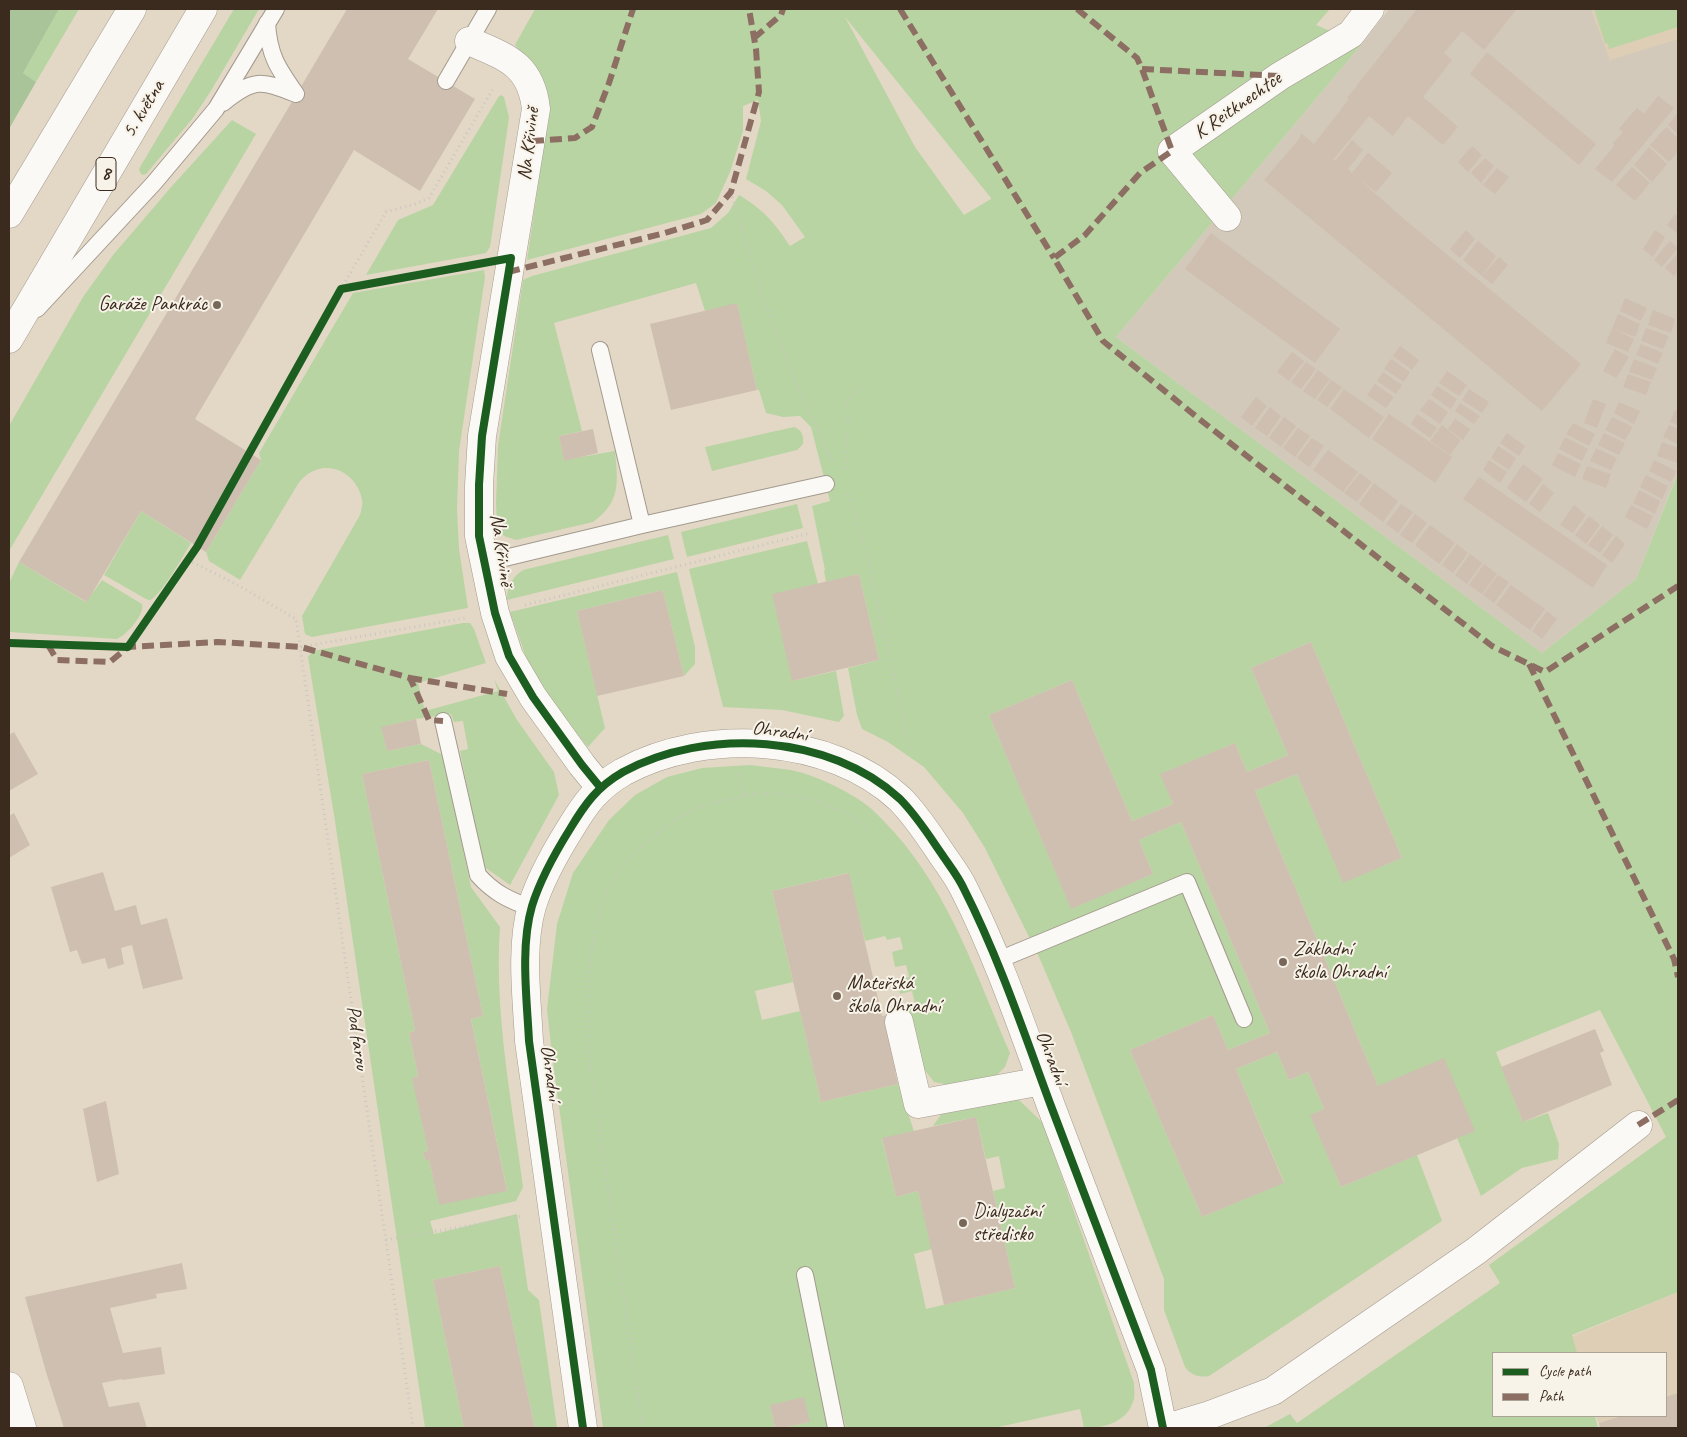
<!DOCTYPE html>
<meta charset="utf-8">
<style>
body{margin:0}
#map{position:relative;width:1687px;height:1437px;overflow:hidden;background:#e3d8c6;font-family:Caveat,sans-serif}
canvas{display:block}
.frame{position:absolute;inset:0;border:10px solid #3b2a1e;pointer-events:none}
.legend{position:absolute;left:1492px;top:1352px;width:175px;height:65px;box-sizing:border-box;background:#f7f3e8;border:1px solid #aca397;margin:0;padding:6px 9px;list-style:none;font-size:15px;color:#3b2a1e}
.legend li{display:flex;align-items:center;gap:10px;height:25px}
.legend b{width:25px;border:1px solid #aca397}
</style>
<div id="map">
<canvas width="1687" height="1437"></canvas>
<div class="frame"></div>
<ul class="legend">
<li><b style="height:6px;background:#1b5e20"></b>Cycle path</li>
<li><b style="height:6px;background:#8d6e63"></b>Path</li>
</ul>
</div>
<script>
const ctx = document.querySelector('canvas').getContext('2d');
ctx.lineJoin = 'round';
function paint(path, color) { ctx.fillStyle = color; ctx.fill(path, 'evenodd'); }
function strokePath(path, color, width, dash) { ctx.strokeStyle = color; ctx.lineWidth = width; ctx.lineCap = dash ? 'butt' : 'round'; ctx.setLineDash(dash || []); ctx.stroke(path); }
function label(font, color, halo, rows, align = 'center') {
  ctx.font = font + ' Caveat,sans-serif'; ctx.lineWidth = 4; ctx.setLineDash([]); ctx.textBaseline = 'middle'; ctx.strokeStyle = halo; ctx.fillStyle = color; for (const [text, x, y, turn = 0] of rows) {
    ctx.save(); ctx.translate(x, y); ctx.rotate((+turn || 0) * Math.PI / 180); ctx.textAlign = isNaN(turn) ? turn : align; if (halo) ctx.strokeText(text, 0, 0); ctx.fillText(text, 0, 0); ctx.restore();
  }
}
paint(new Path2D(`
 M1591,9H1678V39L1610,61Z
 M1678,1292V1428H1600L1596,1416H1666V1353H1573L1568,1338Z`), '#ddceb5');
paint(new Path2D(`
 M1389,9H1591L1610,60L1678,39V472L1636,579L1542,653L1116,337L1362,44Z`), '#d3c9bb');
paint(new Path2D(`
 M59,9H79L36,82L23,73Z
 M234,9H259L212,89L193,118L146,174L142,175L139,170L140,167Z
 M535,9H1330L1316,25L1362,44L1116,337L1542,653L1636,579L1678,473V1292L1572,1335L1577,1353H1493V1416H1595L1598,1428H1264L1290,1414L1297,1423L1500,1283L1489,1265L1666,1137L1600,1010L1496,1052L1523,1122L1548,1113L1559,1144L1558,1159L1522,1168L1481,1196L1457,1138L1378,1086L1255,791L1297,774L1343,882L1402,858L1311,642L1251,668L1288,755L1247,772L1235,743L1161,774L1173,804L1132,821L1072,680L989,715L1071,908L1153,874L1139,840L1181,822L1270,1033L1228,1050L1213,1015L1130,1050L1202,1217L1284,1182L1236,1069L1277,1052L1289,1080L1308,1072L1324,1109L1311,1115L1341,1187L1417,1155L1442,1221L1209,1376C1199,1378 1191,1375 1185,1367L1164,1310V1279L1071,1032L1039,957L985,848L963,813L924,767L888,742L862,729L857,715L848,668L879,660L859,574L826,582L824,571L825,570L812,506L830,501L811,427L800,416L783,417L766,413L759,390H757L737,304L705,311L696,283L554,323L582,431L559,436L564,460L615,451C618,482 621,502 593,522L516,540L504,536L497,528L496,503L498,446L523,280L532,276L711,228L728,213L739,195C764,210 774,222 790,246L805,237L782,205L766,191L746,179L761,121L758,100L743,106V131L730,172L716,203L701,214L527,260L547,124L531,65L515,45ZM845,17L991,198V199L964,215L915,147Z
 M1594,9H1678V27L1609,49L1608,44L1605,43Z
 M501,95L504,97L509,117L508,125L490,247L486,253L366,275L398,220L433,205L499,96Z
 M232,120L256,134L9,551V426L83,297L113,255L172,186Z
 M484,270L485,277L459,451L457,509L459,549L468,608L312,637L305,634L302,616L360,515C361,511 363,505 362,500C359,479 337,462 316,470C309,472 302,478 298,484L240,580L209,561L206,552L261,460L259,453L353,293Z
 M794,427C802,430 804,436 803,444L797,450L712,471L705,447Z
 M797,504L803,528L687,557L681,532Z
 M141,511L191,543C183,556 164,590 153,598C150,601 149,600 146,599L104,575Z
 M668,535L674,559L507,600C507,587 512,577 523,570Z
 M807,541L818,584L792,681L836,671L844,716L839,722L782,710L723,707L689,569Z
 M19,562L86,602L102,580L142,604C145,614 127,635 117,639L9,632V583Z
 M677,572L695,647V664L684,676L663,590L577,611L605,728L588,747L555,707L527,660L510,612Z
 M463,623H470L474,629L486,663L418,683L425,711L498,691L494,679L517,720L554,772L559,795L510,885L483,866L460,751L468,749L463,721L454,722L451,714L416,719L382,727L387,751L421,744L443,755L471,887L500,927C494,1014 512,1101 523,1187L516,1201L430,1221L434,1234L517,1214L528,1290L539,1300L557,1428H535L500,1266L433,1280L464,1428H425L335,821L308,657L313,651ZM429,760L483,1016L471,1019L507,1190L439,1204L429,1160H425L423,1152L428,1151L413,1078L418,1076L409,1032L415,1031L362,774Z
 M750,765C763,767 778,768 791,770C815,775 844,789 864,803C875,811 884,821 894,832C950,894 977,977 1010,1053L1005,1067L997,1075L971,1086L960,1087L934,1082L914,1056L901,1008L915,1004L912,991L900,994L897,980L909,977L906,965L895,967L892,952L903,949L900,937L887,940L885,936L865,941L848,873L772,891L793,982L755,991L762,1020L800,1011L821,1102L898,1084L914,1131L882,1139L896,1197L918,1191L932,1249L914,1254L926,1309L1015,1288L993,1191L1005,1188L999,1156L986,1159L976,1117L933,1126L946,1107L1018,1099L1043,1123L1134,1383C1134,1388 1135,1394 1134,1399C1128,1422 1105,1428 1084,1428L1080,1409L994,1428H846L832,1370L829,1428H782L809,1422L770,1405L775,1428H603L552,1055L547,1009L557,924L573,873L609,820L635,795L667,777L702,768Z`), '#b8d4a3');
paint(new Path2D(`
 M9,9H59L23,73L36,82L9,129Z`), '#a8c498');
paint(new Path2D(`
 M347,9H438L408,59L475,99L420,191L354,150L195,419L261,460L206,552L141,511L87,602L19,562Z
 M1417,9H1517L1484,50L1462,31L1444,53L1452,60L1423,97L1458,127L1443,145L1408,116L1393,136L1369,116L1333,160H1336L1352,140L1363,150L1348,169L1352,173L1368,153L1392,173L1376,192L1359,179L1405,220L1581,364L1542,411L1264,180L1299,139L1301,133L1314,144L1349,99L1347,98Z
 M1487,52L1596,144L1579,165L1470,74Z
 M1658,96L1674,108L1612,182L1595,169L1615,145L1612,144L1623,132L1619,129L1628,118L1637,108L1644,114Z
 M1678,113V134L1668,125Z
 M1666,127L1678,138V151L1669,162L1650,145Z
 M1472,146L1482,155L1468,172L1458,162Z
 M1649,147L1667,164L1652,182L1634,165Z
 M1485,158L1494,166L1481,183L1471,173Z
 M1632,167L1650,183L1635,201L1616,185Z
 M1497,168L1509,177L1495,194L1483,185Z
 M1675,214L1678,217V234L1667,225Z
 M1466,230L1475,239L1460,258L1450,249Z
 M1655,230L1665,237L1653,257L1643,249Z
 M1211,233L1340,329L1315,363L1185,269Z
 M1478,241L1496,256L1482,276L1463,260Z
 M1670,241L1678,248L1662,267L1654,260Z
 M1678,253V271L1674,276L1665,268Z
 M1499,257L1508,265L1492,284L1482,276Z
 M1625,298L1647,308L1641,321L1620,311Z
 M737,303L757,390L671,410L650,324Z
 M1653,310L1675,319L1671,333L1648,325Z
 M1618,314L1640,324L1635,337L1614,329L1634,339L1628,352L1606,343Z
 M1646,328L1669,336L1663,349L1641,341Z
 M1641,344L1663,353L1658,364L1636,355Z
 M1400,346L1419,360L1412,370L1393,356Z
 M1615,349L1629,357L1616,378L1603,371Z
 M1292,352L1304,361L1289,381L1277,372Z
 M1391,359L1410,372L1404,382L1384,369Z
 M1634,359L1657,368L1652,380L1629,372Z
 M1306,362L1316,369L1301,389L1291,382Z
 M1318,370L1330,379L1315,399L1303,391Z
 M1447,371L1467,385L1459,396L1439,383Z
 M1383,372L1402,385L1396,394L1377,381Z
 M1628,374L1651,382L1646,395L1623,387Z
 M1331,380L1342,387L1327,407L1317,400Z
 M1375,384L1394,397L1386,408L1367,395Z
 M1437,386L1457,399L1451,409L1431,395Z
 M1344,389L1384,417L1369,438L1330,409Z
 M1469,389L1489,402L1482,413L1462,400Z
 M1256,397L1267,406L1252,426L1241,417Z
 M1429,399L1448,412L1440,424L1420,410Z
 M1593,399L1606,404L1597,428L1584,423Z
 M1619,402L1640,411L1634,424L1614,413Z
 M1460,403L1480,416L1474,424L1455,411Z
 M1270,407L1281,416L1267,436L1255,428Z
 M1675,410L1678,411V425L1670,422Z
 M1389,414L1452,457L1435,483L1372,439Z
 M1417,414L1437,428L1430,438L1411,424Z
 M1284,417L1296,426L1281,447L1269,438Z
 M1612,417L1633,427L1625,440L1605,430Z
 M1455,419L1470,429L1463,440L1448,429Z
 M1573,423L1595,434L1589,446L1566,434Z
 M1442,425L1461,440L1450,455L1430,441Z
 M1669,425L1678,429V444L1663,437Z
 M1298,428L1310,436L1295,457L1283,448Z
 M593,429L598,453L564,461L559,436Z
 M1507,433L1525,446L1519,456L1500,443Z
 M1604,433L1625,443L1619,455L1598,445Z
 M1565,437L1588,449L1582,461L1559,449Z
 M1312,438L1324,446L1309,467L1297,458Z
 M1662,442L1678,448V463L1657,456Z
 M1498,446L1516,458L1509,470L1491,458Z
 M1596,448L1617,458L1611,470L1590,461Z
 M1328,450L1358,472L1343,492L1313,470Z
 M1558,453L1581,464L1575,477L1552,465Z
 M1489,460L1507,472L1500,483L1483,470Z
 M1654,460L1676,471L1671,482L1649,471Z
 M1523,464L1543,479L1526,502L1507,488Z
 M1587,466L1611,474L1606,488L1582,479Z
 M1360,473L1372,482L1357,502L1344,493Z
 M1646,475L1668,486L1662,499L1640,487Z
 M1479,477L1607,565L1593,588L1463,499Z
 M1374,483L1398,501L1383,522L1359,504Z
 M1543,484L1554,493L1540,512L1529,504Z
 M1639,490L1660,501L1655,514L1633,503Z
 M1401,504L1413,512L1398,533L1386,524Z
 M1574,505L1586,515L1573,533L1560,525Z
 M1631,505L1653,516L1647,529L1625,517Z
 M1415,514L1427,523L1412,543L1400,535Z
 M1589,516L1600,525L1586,544L1575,535Z
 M1430,525L1455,543L1439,564L1415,545Z
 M1602,526L1613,535L1600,553L1588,545Z
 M1616,536L1625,544L1612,563L1602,555Z
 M1457,544L1468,553L1453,573L1442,565Z
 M1470,554L1482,563L1467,584L1455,575Z
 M1484,564L1497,574L1482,594L1469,585Z
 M859,574L879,660L792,681L772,594Z
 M1498,575L1509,582L1494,603L1483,595Z
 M1511,585L1545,609L1530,630L1496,605Z
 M663,590L684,676L597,696L577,611Z
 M1547,611L1557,619L1542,639L1532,631Z
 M1311,642L1402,858L1343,883L1297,774L1255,791L1378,1086L1444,1058L1475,1131L1341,1187L1310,1115L1324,1109L1308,1072L1289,1080L1277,1052L1236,1069L1284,1183L1202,1217L1130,1050L1213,1015L1228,1050L1270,1033L1181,822L1139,840L1153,874L1071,909L989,715L1072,680L1132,821L1173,804L1160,774L1235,743L1247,772L1288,755L1251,668Z
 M416,719L421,744L387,751L381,727Z
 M14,732L38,774L9,791V735Z
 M429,760L483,1016L471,1019L507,1191L439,1205L429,1160H425L423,1152L428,1151L412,1078L418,1076L409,1032L415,1031L362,774Z
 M14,813L30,845L9,858V816Z
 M103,872L115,911L136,905L141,925L167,918L183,979L143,989L132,945L121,948L124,964L108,969L105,958L82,964L77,950L70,952L51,887Z
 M849,873L882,1016L887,1015L900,1070L895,1071L898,1084L821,1102L772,891Z
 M1595,1029L1604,1051L1600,1053L1612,1085L1523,1122L1501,1067Z
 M106,1101L119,1174L97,1182L83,1109Z
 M976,1117L1015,1288L944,1305L918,1191L896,1197L882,1138Z
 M182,1263L187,1289L156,1294L157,1298L110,1308L123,1353L161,1347L165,1374L122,1380V1379L102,1383L109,1407L139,1402L147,1428H64L46,1372L25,1297Z
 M500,1266L535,1428H464L433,1280Z
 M1678,1393V1428H1600L1599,1423L1622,1416H1666V1397Z
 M804,1397L810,1422L782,1428H775L770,1405Z`), '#cfbfb0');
const lane = new Path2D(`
 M446,81L488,9
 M223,103C254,78 261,80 296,94C278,68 269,56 267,23
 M37,309L154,183L216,109L276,9
 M600,350L642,525
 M484,563L642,525L826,484
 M443,721L478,875C494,893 509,900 531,908
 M996,961L1187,882L1244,1019
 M805,1275L836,1428`);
const street = new Path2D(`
 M469,41C506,57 531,64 536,109L482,436L479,485V536L495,613L509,656L533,697L582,765L600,787
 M1227,217L1172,151L1280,76L1351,34L1370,9
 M899,1022L918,1104L1042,1081
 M9,1386L22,1428
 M583,1428L529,1041C527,1000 520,947 532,906C540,880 555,853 570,829C585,804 597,787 623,772C706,727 830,734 900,799C916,815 928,834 941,853C949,865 958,876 964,889C999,958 1024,1033 1051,1106C1084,1194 1118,1282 1151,1370L1163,1428
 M1167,1428L1207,1416L1273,1391L1476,1251L1638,1125`);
const secondary = new Path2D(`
 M9,214L132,9`);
const highway = new Path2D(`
 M9,339L203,9`);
strokePath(lane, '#a39a8e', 18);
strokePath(street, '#a39a8e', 29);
strokePath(secondary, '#a39a8e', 29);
strokePath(highway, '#a39a8e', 29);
strokePath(new Path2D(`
 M731,192L762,295L798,388L832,460
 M342,289L481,263
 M846,468L848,424L847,401L861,387
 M848,495L867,555L910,748
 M188,560L234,583L296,619L413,1428
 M525,605L810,533
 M9,643L128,647L197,547L341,289L386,212L415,204L429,198L494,87
 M301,647L465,618
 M738,774L744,796
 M386,1240L523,1216
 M643,1428L588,1049L589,969L598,914L609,885L625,863L650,839L676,819L703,805L753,794H776L801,797L820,802L845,813L866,828`), '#cac6c1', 3, [1, 4]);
strokePath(lane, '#fbf9f6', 16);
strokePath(street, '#fbf9f6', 28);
strokePath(secondary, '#fbf9f6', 28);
strokePath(highway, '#fbf9f6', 28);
strokePath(new Path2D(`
 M900,9L1054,258
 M1077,9L1137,58L1142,69L1172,151L1140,173L1085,235L1054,258L1103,341L1203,422L1492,646L1545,672L1678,586
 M754,38L781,15L783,9
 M1142,69L1280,76
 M532,141L575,138L592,127L609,83L633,9
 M508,272L665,233L707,220L731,192L759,92L756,49L749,9
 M48,645L57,660L110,662L128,647L218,642L301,647L410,678L429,720L443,721
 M1529,664L1674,959L1678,977
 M410,678L507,694
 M1638,1125L1678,1100`), '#8d6e63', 6, [12, 6]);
strokePath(new Path2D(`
 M9,643L128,647L197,547L341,289L511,258L482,436L479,485V536L495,613L509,656L533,697L582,765L600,787
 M583,1428L529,1041C527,1000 520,947 532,906C540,880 555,853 570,829C585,804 597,787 623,772C706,727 830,734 900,799C916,815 928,834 941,853C949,865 958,876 964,889C999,958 1024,1033 1051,1106C1084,1194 1118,1282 1151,1370L1163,1428`), '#1b5e20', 8);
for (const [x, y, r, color] of [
 [217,305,5,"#766759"],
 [1283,962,5,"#766759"],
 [837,996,5,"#766759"],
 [963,1223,5,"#766759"]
]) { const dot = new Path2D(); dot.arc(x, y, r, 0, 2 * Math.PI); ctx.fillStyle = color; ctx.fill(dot); strokePath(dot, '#f7f3e8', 2); }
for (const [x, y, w] of [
 [106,174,20]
]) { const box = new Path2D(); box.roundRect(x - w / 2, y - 16.5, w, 33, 4); ctx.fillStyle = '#f7f3e8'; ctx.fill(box); strokePath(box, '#3b2a1e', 1); }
label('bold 19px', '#3b2a1e', null, [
 ["8",106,174]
]);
label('20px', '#3b2a1e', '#f7f3e8', [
 ["K Reitknechtce",1238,106,-35],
 ["5. května",144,109,-59],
 ["Na Křivině",529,144,-83],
 ["Na Křivině",501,550,82],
 ["Ohradní",780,732,8],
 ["Pod farou",357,1038,82],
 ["Ohradní",1051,1058,69],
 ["Ohradní",550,1073,82]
]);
label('20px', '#3b2a1e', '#f7f3e8', [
 ["Garáže Pankrác",207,305,"right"],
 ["Základní",1293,950],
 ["škola Ohradní",1293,973],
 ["Mateřská",847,984],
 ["škola Ohradní",847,1007],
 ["Dialyzační",973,1212],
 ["středisko",973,1235]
], 'left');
</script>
